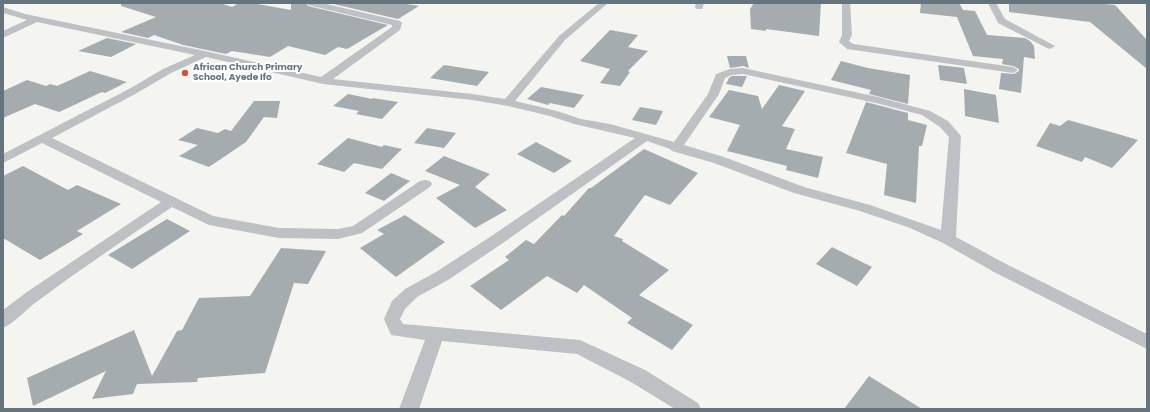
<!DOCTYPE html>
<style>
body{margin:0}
#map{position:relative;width:1150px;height:412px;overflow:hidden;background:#f4f4f0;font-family:Poppins,sans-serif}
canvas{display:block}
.frame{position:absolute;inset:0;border:4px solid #66747e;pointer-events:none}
</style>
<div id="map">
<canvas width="1150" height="412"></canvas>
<div class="frame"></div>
</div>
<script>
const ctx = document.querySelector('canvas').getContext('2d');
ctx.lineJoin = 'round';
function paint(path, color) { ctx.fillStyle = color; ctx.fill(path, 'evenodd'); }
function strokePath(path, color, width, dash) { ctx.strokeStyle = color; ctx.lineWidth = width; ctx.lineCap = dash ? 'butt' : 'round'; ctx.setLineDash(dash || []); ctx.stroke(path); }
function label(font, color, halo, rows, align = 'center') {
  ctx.font = font + ' Poppins,sans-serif'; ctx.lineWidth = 4; ctx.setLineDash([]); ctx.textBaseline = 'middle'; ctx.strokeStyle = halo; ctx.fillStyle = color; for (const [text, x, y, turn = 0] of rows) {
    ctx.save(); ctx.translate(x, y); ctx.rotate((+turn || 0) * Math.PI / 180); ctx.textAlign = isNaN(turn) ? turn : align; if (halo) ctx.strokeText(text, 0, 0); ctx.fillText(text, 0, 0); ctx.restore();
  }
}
paint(new Path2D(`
 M121,3H220L232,7L239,3H252L291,10V3H306L308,6L388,25L347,49L338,47L325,55L288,46L270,57L232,51L226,54L183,45L154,35L148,38L121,32L156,17L121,6Z
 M329,3H400L419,6L398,19Z
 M754,3H821L819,36L766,29V31L751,29L750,9Z
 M921,3H959L963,10L975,11L987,35L1025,38L1030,41L1034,46L1035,59L1024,57L1021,93L999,89L1001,73L1014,74L1019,71V69L1013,66L1002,64L1003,59L973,56L957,17L920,13Z
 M1009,3H1095L1115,5L1147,40V69L1090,22L1009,12Z
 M610,30L638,35L628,47L648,51L628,71L630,72L620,86L600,83L610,69L580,61Z
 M107,38L136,44L111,57L78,51Z
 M727,56H746L749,68L743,66L730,68Z
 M841,61L868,68L910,75L908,104L869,94L871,90L831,80Z
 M444,65L489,72L477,86L430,78Z
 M938,65L964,68L967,84L940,80Z
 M90,71L127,82L105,93L102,92L59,112L35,104L3,118V91L27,80L46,86L50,84L57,86Z
 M732,76H747L742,87L726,84L729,78Z
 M779,85L805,91L782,126L795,129L786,149L823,157L818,178L786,170L787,166L727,151L740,125L709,117L729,90L758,96L762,109Z
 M541,87L584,95L574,108L550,103L548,105L527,99Z
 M964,89L996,95L999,123L965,116Z
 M348,94L372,99L373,98L398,102L382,119L356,114L359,111L333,106Z
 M254,101H280L277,118L264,117L246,142L209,167L179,156L198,145L178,140L197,128L218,133L225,129L231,131Z
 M866,102L908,113V120L927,125L922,146H919L916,203L884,195L887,164L846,153Z
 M640,107L663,111L656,125L632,120Z
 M1068,120L1118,134L1138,140L1112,168L1085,157L1082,162L1036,146L1050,123L1060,126Z
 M427,128L456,133L444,148L414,143Z
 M348,138L382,147L384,145L402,149L382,169L354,163L344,172L317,164Z
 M536,142L572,161L554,173L517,154Z
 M644,149L698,173L670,205L645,195L614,236L623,239L622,241L669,270L639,295L693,325L672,350L627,323L632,318L584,285L577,293L547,276L501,310L470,286L509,260L505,257L526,240L534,244L562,215L564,216L589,188H591Z
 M444,156L490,174L475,187L507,210L475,228L436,198L460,185L425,171Z
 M23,166L68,190L77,185L121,204L77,231L83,234L40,260L3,238V176Z
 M391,173L410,181L384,201L365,193Z
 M405,215L445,242L396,277L360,248L384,234L377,230Z
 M167,219L190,231L132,269L108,255Z
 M832,247L872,267L857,286L816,264Z
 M281,248L326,251L308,284L294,283L265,373L198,378L197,382L137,384L133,394L92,399L106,371L33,406L27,378L134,330L152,376L177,331L182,330L199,298L250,296Z
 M869,376L922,409H844Z`), '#a4acb0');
paint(new Path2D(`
 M307,3H322L400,21L402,23L400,30L333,79L472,94L505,99L559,36L599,3H608L565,40L515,101L557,111L581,119L610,124L674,142L708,94L716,74L730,69L743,68L878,97L930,111L948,121L961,136L956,237L1006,264L1147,334V349L994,272L943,243L910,228L860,211L794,193L714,163L672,151L670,149L647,141L500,245L448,280L417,297L405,309L400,319L403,324L580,340L645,370L698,403L701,409H675L631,382L577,354L442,341L419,409H399L425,340L391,335L384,319L392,301L405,289L436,272L490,237L635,138L574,124L550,116L508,106L472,100L323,84L206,57L171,73L137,93L52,138L213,216L279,228L338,229L353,226L420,181L425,180L430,181L432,184L430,187L362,233L338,239L279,238L209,225L172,207C127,238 82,268 39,300C29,307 13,324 3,328V310L27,292L161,202L42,143L3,163V154L129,89L163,69L195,55L37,22L3,38V31L27,20L3,13V7L25,14L205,51L321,77L392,27V25L308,5ZM743,74L876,103L922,115L940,127L949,137L941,230L870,205L804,187L724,157L684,145L719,94L725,78L732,75Z
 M696,3H704L702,9H696L695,7Z
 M842,3H850L852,35L849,41L853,44L1013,67L1018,70L1013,73L847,49L839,42L842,35Z
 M988,3H996L1005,19L1055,46L1050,49L1047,48L998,23Z`), '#bdc1c4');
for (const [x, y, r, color] of [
 [185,73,4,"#cf5335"]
]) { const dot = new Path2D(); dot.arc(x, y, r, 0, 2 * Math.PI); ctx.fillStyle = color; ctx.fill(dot); strokePath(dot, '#fff', 1.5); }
label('bold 9px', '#66747e', '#fff', [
 ["African Church Primary",193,68],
 ["School, Ayede Ifo",193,78]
], 'left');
</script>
